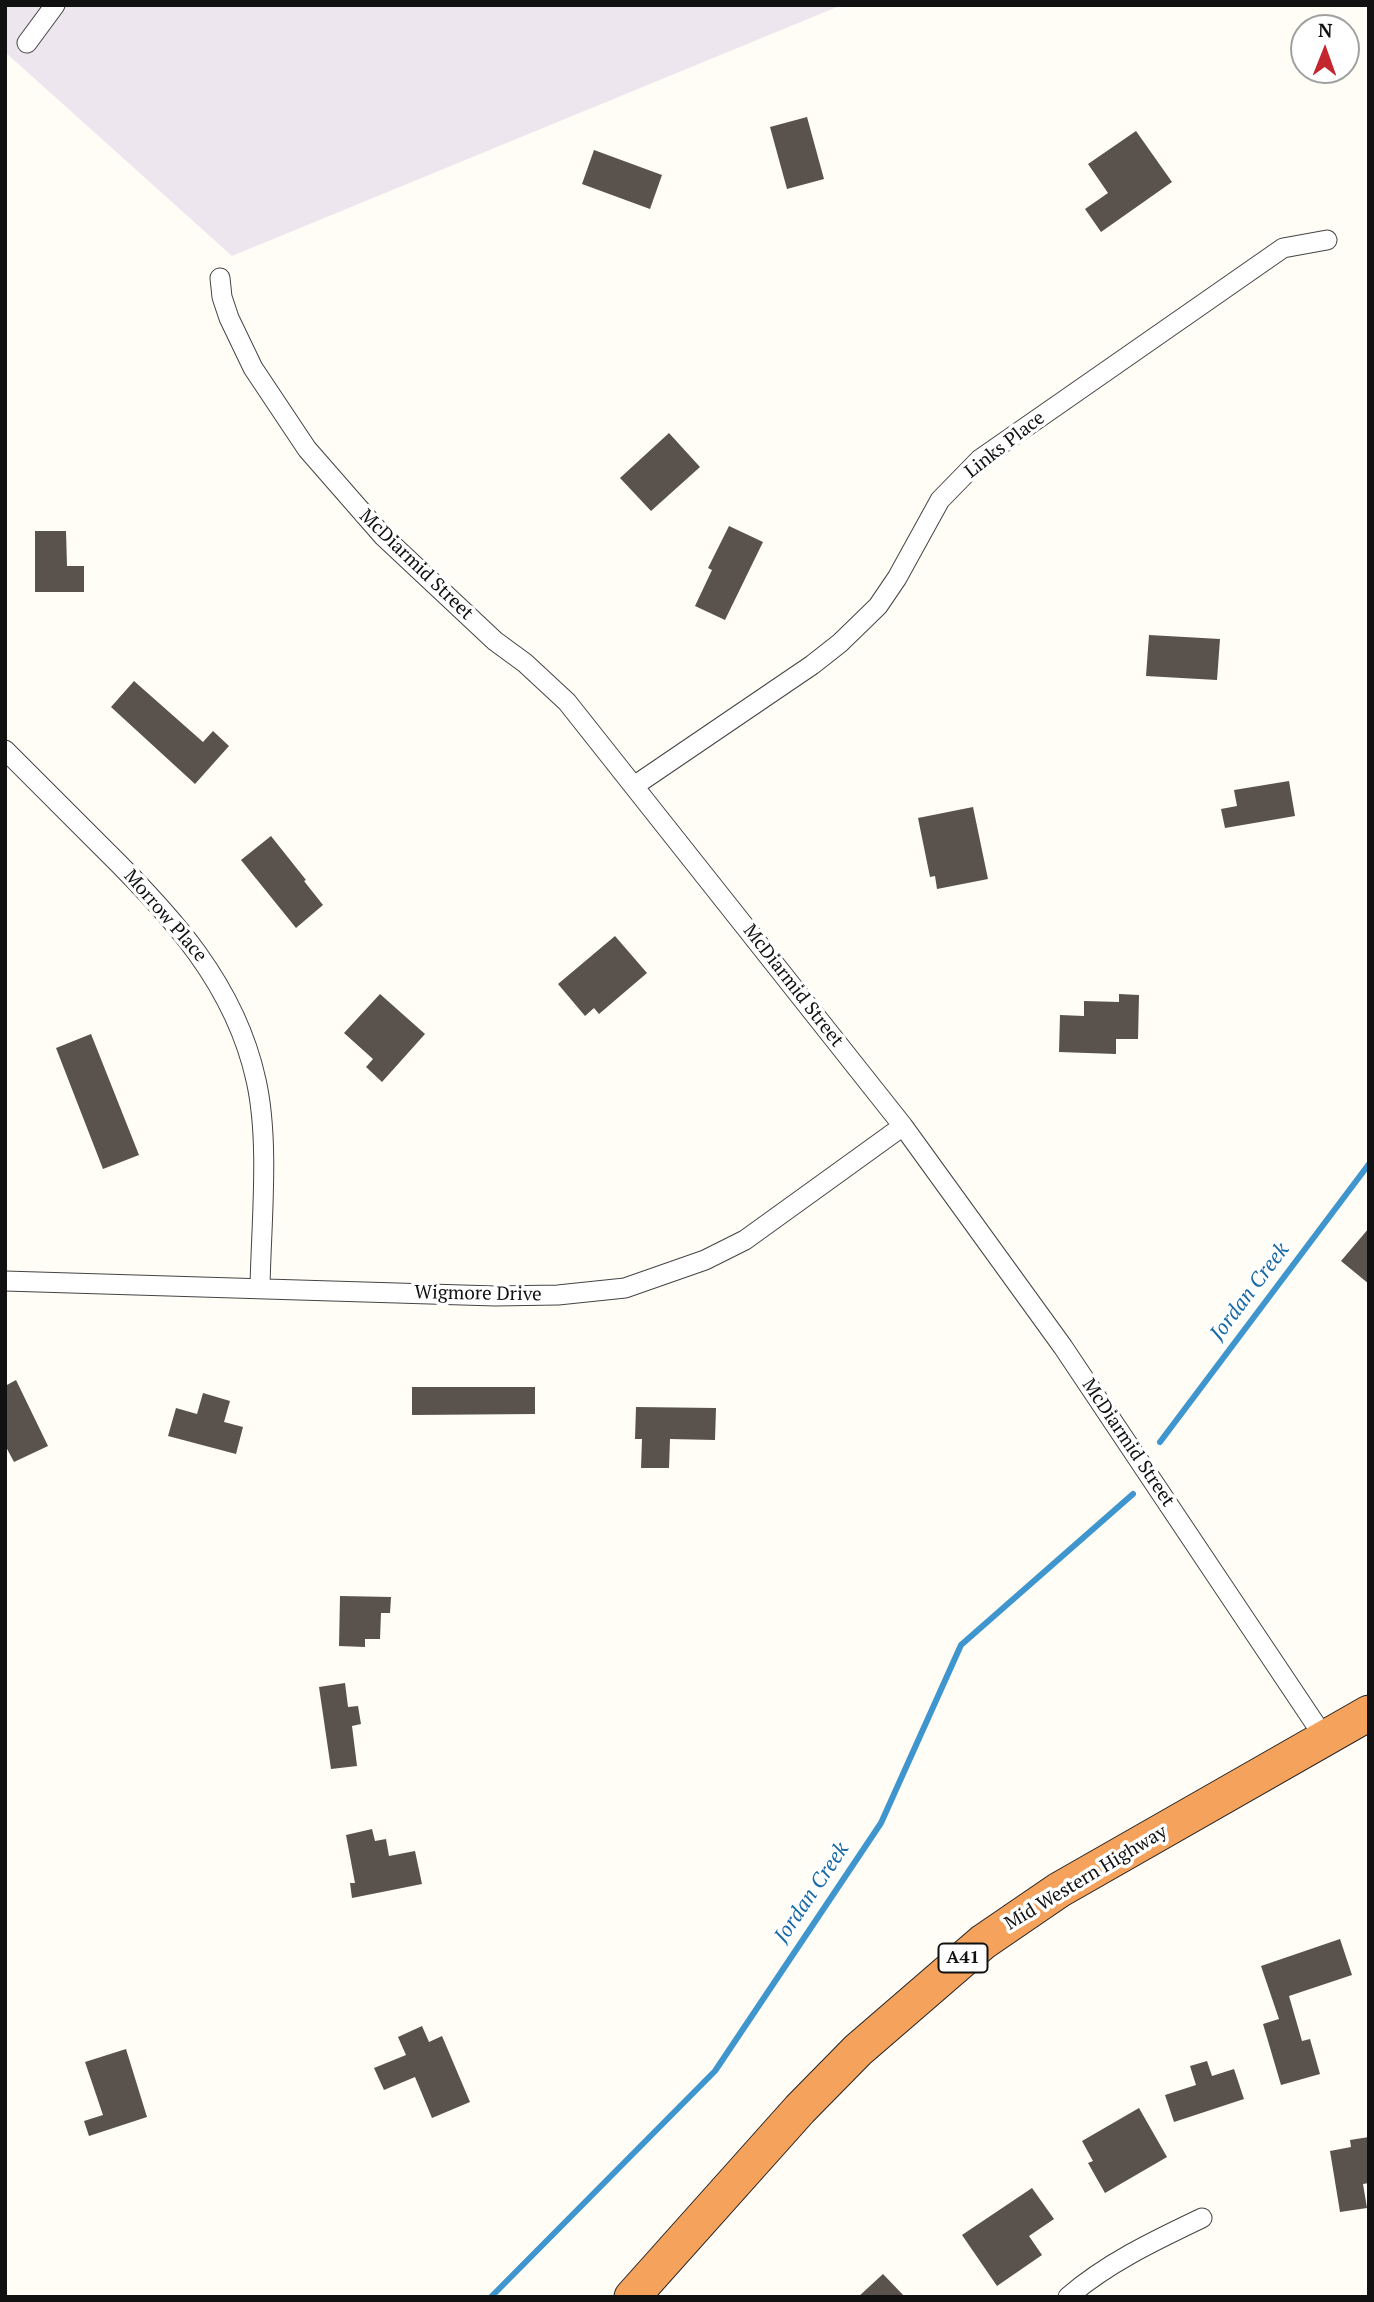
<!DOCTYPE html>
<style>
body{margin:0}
#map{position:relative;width:1374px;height:2302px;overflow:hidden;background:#fffdf5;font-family:"PT Serif",serif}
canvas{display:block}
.frame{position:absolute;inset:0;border:7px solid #111;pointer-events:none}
.north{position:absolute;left:1290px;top:14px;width:70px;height:70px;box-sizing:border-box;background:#fff;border:2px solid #a0a0a0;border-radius:50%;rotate:1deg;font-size:19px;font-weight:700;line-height:28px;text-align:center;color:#111}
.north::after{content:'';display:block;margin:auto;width:24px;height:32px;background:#c4262e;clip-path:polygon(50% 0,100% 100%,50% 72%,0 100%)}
</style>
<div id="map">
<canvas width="1374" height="2302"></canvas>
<div class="frame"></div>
<div class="north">N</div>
</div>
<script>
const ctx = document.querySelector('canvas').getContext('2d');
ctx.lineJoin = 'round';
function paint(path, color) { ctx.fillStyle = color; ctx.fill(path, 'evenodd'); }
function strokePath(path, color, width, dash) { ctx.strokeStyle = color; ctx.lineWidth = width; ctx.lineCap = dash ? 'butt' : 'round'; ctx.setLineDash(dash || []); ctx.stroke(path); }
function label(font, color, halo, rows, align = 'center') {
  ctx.font = font + ' "PT Serif",serif'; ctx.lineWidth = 7; ctx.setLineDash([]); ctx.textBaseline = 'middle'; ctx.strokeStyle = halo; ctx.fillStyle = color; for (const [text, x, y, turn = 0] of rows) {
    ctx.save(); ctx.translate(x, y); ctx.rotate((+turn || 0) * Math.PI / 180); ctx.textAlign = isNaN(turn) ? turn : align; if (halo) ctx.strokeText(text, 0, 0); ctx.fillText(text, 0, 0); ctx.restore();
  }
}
paint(new Path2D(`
 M5,5H842L232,256L5,52Z`), '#eee6ef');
strokePath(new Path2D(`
 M1160,1442L1369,1164
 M491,2297L715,2071L881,1823L961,1645L1133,1494`), '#3f96cf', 6);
paint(new Path2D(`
 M807,117L824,179L787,189L770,127Z
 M1136,131L1172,182L1101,232L1085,209L1108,193L1088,164Z
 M594,150L662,175L650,209L582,184Z
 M669,433L700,467L651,511L620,478Z
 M729,526L763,542L725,620L695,606L712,570L708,568Z
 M35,531H66L67,566H84V592H35Z
 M1149,635L1220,639L1217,680L1146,676Z
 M134,681L203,742L213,731L229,746L195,784L111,707Z
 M1289,781L1295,816L1225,828L1221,809L1237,806L1234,790Z
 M973,807L988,879L937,889L935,876L930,877L918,818Z
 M271,836L306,880L304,881L323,905L296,928L241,860Z
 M615,936L647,973L599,1014L594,1008L585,1016L558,984Z
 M380,994L425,1034L382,1082L366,1067L373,1059L344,1033Z
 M1119,994L1139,995L1138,1039H1116V1054L1059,1052L1060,1015L1084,1016V1001L1119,1002Z
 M91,1034L139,1155L103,1169L56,1048Z
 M1369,1228V1284L1341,1261Z
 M16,1380L48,1446L14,1462L5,1445V1386Z
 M412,1387H535V1414L412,1415Z
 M203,1393L230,1401L224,1422L243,1427L236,1454L168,1436L176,1408L197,1414Z
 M636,1407L716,1408L715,1440L670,1439L669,1468H641L642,1439H635Z
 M340,1596L391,1597L390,1613H381L380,1639H365V1647L339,1646Z
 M345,1683L348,1707L358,1706L361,1724L352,1726L357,1766L331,1769L319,1687Z
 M372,1829L375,1841L386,1839L389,1856L415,1851L422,1884L352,1898L350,1883H355L346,1835Z
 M1340,1939L1352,1975L1289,1996L1302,2041L1310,2039L1320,2074L1281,2085L1263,2024L1279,2019L1261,1966Z
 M422,2026L429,2042L442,2036L470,2102L432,2118L415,2077L384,2090L374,2068L406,2055L398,2037Z
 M126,2049L147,2117L89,2136L84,2121L103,2115L85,2062Z
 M1207,2061L1212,2076L1234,2069L1244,2099L1174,2122L1165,2095L1196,2085L1190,2066Z
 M1139,2108L1167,2157L1105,2193L1088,2163L1093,2161L1082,2141Z
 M1369,2137V2183L1363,2184L1367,2208L1340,2212L1330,2151L1351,2147L1350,2140Z
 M1032,2188L1054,2219L1029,2236L1042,2255L997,2286L962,2235Z
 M883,2274L905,2297H858Z`), '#5a524d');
const street = new Path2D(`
 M27,43L55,5
 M220,278L222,297L229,318L253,368L307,449L383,536L495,641L525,663L567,702L903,1126L1063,1347L1324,1737
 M5,750C38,783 71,816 103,848C171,915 235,984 256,1080C270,1141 261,1225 260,1288
 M634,786L812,665L840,643L878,606L897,578L940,500L980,459L1283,248L1327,240
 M5,1281L495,1296L558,1295L625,1288L705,1260L745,1240L903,1126
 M1068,2297C1107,2263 1156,2240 1202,2218`);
const highway = new Path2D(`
 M632,2297L800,2109L858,2050L983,1942L1059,1890L1369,1713`);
strokePath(street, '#444', 21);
strokePath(highway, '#222', 37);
strokePath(street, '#fff', 19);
strokePath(highway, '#f5a25d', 35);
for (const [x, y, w] of [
 [963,1958,49]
]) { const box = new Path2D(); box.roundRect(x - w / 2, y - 14.5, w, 29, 5); ctx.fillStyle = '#fff'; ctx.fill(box); strokePath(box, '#111', 2); }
label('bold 18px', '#111', null, [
 ["A41",963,1958]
]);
label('19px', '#111', '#fff', [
 ["Links Place",1005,445,-38],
 ["McDiarmid Street",416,565,44],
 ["Morrow Place",165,916,49],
 ["McDiarmid Street",793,986,52],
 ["Wigmore Drive",478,1294,1],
 ["McDiarmid Street",1128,1443,56],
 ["Mid Western Highway",1086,1878,-31]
]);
label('italic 21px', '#1768a6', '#fff', [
 ["Jordan Creek",1250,1292,-53],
 ["Jordan Creek",812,1893,-56]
]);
</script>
